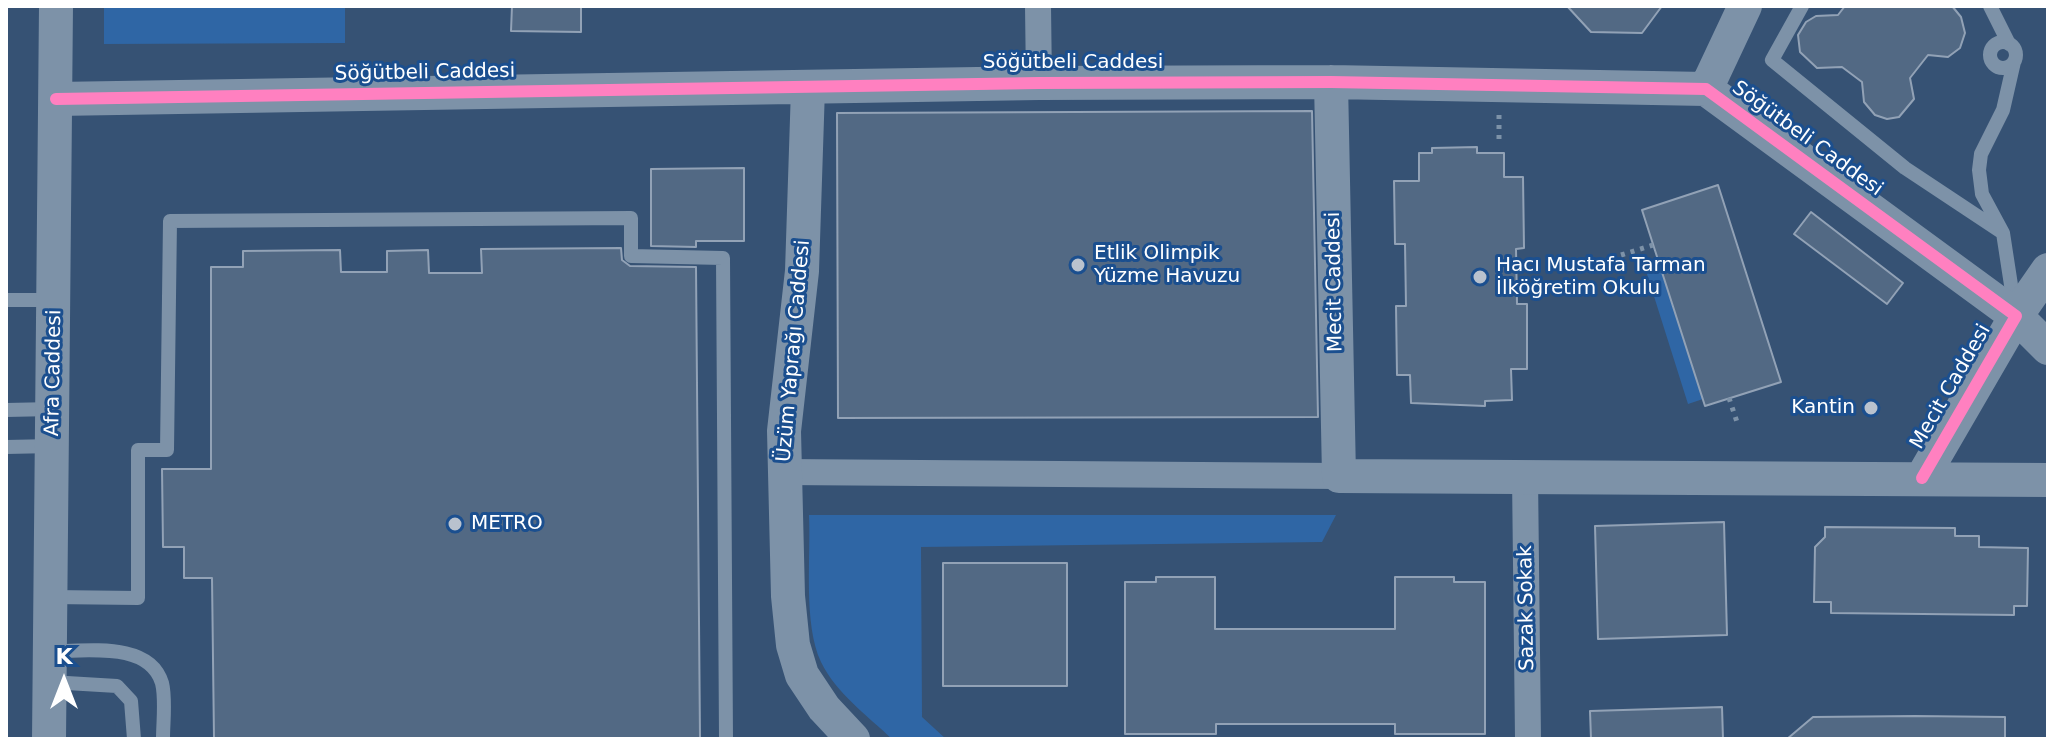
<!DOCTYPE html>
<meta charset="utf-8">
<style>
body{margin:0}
#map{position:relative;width:2054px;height:745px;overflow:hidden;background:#365274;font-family:"DejaVu Sans",sans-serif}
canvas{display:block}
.frame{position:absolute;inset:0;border:8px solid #fff;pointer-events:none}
.north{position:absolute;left:24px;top:641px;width:80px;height:80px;-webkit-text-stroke:6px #1b4f8f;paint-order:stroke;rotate:0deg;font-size:22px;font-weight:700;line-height:32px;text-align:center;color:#fff}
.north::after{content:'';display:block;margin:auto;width:28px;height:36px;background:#fff;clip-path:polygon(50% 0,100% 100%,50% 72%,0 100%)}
</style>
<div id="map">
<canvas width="2054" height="745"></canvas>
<div class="frame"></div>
<div class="north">K</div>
</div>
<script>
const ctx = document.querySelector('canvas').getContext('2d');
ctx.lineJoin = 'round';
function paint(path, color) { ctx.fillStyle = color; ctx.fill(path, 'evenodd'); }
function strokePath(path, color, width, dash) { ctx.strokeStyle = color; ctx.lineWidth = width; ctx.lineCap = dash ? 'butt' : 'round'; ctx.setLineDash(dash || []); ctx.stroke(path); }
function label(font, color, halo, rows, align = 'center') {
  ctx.font = font + ' "DejaVu Sans",sans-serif'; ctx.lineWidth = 6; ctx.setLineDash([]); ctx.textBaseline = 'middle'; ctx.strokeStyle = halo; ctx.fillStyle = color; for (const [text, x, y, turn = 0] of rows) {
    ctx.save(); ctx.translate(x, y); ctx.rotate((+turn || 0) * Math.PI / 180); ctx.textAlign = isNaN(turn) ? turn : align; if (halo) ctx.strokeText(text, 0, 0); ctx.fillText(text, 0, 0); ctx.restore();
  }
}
paint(new Path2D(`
 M104,6H345V43L104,44Z
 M1660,266L1703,399L1688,404L1646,271Z
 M809,515H1336L1322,542L921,547L922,717L946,739H892C868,716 836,693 821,662C803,623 811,558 809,515Z`), '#2f66a5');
const building = new Path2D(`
 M512,6H581V32L511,31Z
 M1567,6H1662L1642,33L1591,32Z
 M1845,6H1952L1961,17L1965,33L1960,48L1948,57L1928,55L1910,78L1914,99L1899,117L1887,119L1875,115L1864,102L1862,82L1842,67L1817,68L1800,52L1798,35L1806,22L1816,16L1838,15Z
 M1312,111L1318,417L838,418L837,113Z
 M1477,147V153H1504V177H1523L1524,248L1516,249L1517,304H1527V369H1511L1512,400L1485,401V406L1411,403L1410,375H1397L1396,306H1406L1405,244H1395L1394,181H1419V153H1432V148Z
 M744,168V241H696V247L651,246V169Z
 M1718,185L1781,382L1705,406L1642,210Z
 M1811,212L1903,283L1887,304L1794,234Z
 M621,248L622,260L630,266L696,267L700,739H214L212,578H184V547H163L162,469H211V267H243V251L340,250L341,272H387V251L428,250L429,273H482L481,249Z
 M1724,522L1727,635L1598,639L1595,526Z
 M1825,527L1955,528V536H1979V547L2028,548L2027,606H2014V615L1831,613V602H1814L1815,547L1825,537Z
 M943,563H1067V686H943Z
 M1156,577H1215V629H1395V577H1454V582H1485V734H1395V724H1216V734H1125V582H1156Z
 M1722,707L1723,739H1591L1590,711Z
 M1915,716L2005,717V739H1787L1813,717Z`);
paint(building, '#526984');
strokePath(building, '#92a2b6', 2);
strokePath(new Path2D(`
 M1499,115V142
 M1621,255L1653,245
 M1729,398L1737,422`), '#7d92a8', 5, [4, 6]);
strokePath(new Path2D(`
 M1802,6L1772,60L1905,168L2003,233L1982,194L1979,170L1981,154L2003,110L2014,62
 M1990,6L2009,44
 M1990 55a13 13 0 1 1 26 0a13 13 0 1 1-26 0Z
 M2003,233L2015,311
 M6,300H55
 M6,410L53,409
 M6,447L53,446
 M51,597L138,598V450H167L170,221L631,218V256L723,258L726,739
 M50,651C84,652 149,640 162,683C166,699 163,722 163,739
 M50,682L117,686L131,701L134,739`), '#7d92a8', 14);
strokePath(new Path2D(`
 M1038,6L1039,83
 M783,472L1339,476
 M1525,476L1528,739`), '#7d92a8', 26);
strokePath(new Path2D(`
 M1331,82L1339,476L2048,480
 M808,88L802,271L784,431L788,596L793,645L802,675L824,708L853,739
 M1706,89L1745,6
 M56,99L1039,83L1331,82L1706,89L2016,316L1922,478
 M2048,270L2016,316L2048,348
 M49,739L56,6`), '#7d92a8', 34);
strokePath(new Path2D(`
 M56,99L1039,83L1331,82L1706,89L2016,316L1922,478`), '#ff80c0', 12);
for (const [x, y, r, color] of [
 [1078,265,8,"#b9c2ce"],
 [1480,277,8,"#b9c2ce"],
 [1871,408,8,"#b9c2ce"],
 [455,524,8,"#b9c2ce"]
]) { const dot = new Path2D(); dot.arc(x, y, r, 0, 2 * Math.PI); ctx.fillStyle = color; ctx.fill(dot); strokePath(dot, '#1b4f8f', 3); }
label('20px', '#fff', '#1b4f8f', [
 ["Söğütbeli Caddesi",1073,63],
 ["Söğütbeli Caddesi",425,73,-1],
 ["Söğütbeli Caddesi",1807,139,36],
 ["Mecit Caddesi",1335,282,-91],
 ["Üzüm Yaprağı Caddesi",794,351,-85],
 ["Afra Caddesi",54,373,-89],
 ["Mecit Caddesi",1951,387,-60],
 ["Sazak Sokak",1527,608,-91]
]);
label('20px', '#fff', '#1b4f8f', [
 ["Etlik Olimpik",1094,254],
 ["Yüzme Havuzu",1094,277],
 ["Hacı Mustafa Tarman",1496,266],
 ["İlköğretim Okulu",1496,289],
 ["Kantin",1855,408,"right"],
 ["METRO",471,524]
], 'left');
</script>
